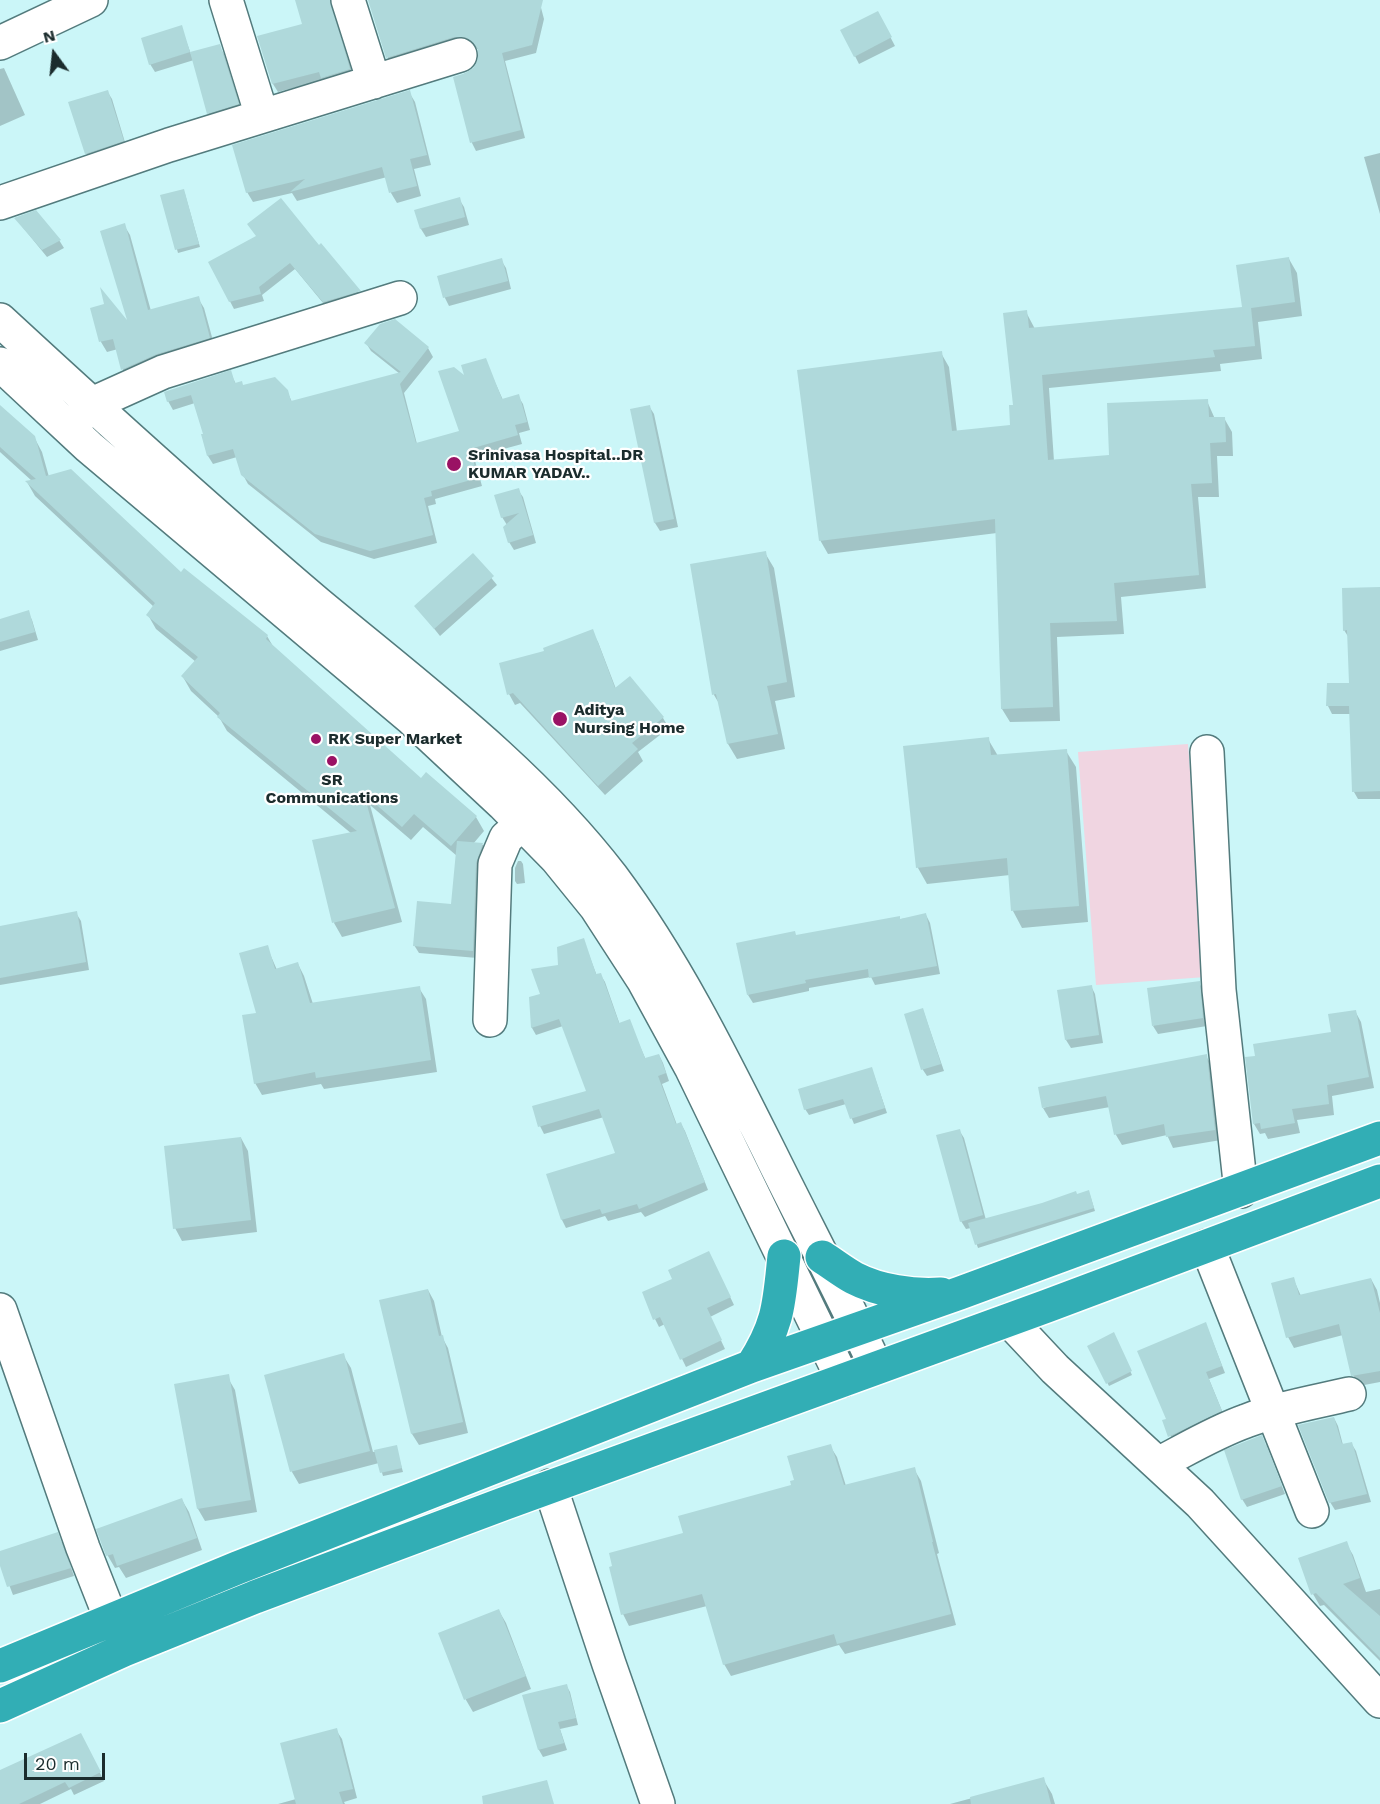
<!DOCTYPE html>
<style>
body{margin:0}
#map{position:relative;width:1380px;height:1804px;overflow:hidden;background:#cbf6f8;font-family:"Work Sans",sans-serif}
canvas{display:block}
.north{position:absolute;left:24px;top:24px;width:60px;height:60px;-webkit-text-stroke:4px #fff;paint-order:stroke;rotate:345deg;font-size:16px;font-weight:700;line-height:24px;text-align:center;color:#1b2c2d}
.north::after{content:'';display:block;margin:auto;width:21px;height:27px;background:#1b2c2d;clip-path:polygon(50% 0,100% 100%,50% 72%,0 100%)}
.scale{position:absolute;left:24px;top:1753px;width:81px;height:27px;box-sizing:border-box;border:3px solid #1b2c2d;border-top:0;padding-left:8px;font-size:18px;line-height:21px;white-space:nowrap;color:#1b2c2d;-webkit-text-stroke:4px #fff;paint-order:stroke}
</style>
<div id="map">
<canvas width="1380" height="1804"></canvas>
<div class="north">N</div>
<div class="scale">20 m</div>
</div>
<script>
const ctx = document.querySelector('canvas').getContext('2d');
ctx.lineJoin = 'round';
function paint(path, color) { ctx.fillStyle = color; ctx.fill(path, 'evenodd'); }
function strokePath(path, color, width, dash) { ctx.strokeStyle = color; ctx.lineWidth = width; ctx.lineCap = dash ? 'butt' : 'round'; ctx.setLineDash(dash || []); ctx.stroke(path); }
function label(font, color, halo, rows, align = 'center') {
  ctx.font = font + ' "Work Sans",sans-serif'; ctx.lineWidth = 4.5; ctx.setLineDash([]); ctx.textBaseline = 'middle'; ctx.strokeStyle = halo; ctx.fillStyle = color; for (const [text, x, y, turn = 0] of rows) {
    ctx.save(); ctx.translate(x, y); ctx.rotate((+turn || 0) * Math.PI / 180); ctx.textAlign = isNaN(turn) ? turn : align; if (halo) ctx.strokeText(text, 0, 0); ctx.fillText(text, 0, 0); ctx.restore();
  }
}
paint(new Path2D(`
 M1188,744L1206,977L1096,985L1078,752Z`), '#f0d5e1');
paint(new Path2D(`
 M297,0H337L334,6V16L354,78L323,80L278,92L273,84L259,37L303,25Z
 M369,0H539L544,19L536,53L505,61L525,138L476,151L472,143L455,78L474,69L480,60L479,50L471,45L392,66L388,58Z
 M882,21L895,46L859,64L855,56Z
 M181,27L191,54L219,46L224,54L242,112L213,121L208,113L194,60L155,72L150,64Z
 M4,68L25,115L0,126V69Z
 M107,91L112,99L127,149L91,161L86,153Z
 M409,92L415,102L431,165L414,169L421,196L397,203L391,193L387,177L297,201L292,193L253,202L247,192Z
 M1380,153V214L1364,157Z
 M185,194L200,247L178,253L162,197Z
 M459,199L464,207L469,225L426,237L421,229L416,211Z
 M16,219L59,240L64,248L47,257Z
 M124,225L130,235L151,311L198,298L204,308L215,348L129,380L123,370L118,349L107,352L101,342L92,309L131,326Z
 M321,245L363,298L328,309L295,269L262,295L264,301L234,309L210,263L318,247Z
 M1289,259L1297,273L1302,316L1258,322L1262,359L1220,364L1221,371L1049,388L1054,461L1111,457L1207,401L1215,419L1224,418L1232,432L1233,456H1217L1219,497H1198L1206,588L1121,597L1124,634L1057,637L1060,721L1010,722L1002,709L997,533L828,554L820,540L941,353L949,367L957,432L1012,426L1026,312L1035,329L1243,309Z
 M501,260L506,268L511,289L449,306L445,298L439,277Z
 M395,321L428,348L433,357L404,393L417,444L461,432L467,380L485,360L503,400L518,396L523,404L530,430L519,433L522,444L474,457L482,486L435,499L436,504L428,506L437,543L374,559L321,542L248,484L243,475L237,457L213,464L208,456L203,435H205L195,403L173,410L168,401L230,372L236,384L287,391L292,402L400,374L371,351L366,343Z
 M649,406L654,414L678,527L660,531L655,523L632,410Z
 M0,407L34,437L42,452L49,477L267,636L274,648L421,780L476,817L484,831L473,844L483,845L487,853L477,958L419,953L414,945L453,905L457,856L423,827L411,840L370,805L402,922L342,937L334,923L352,834L227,731L219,717L191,691L183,677L196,662L156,629L148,615L154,607L35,496L27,482L32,481L0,452Z
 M518,490L523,497L536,543L514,550L509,542L507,525L502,517Z
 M765,553L774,568L795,697L775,701L785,749L737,759L728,744L720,705L714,695L692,565Z
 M476,559L497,585L440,636L416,606Z
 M1380,588V799H1358L1354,792L1350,714H1332L1328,706L1350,684L1349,638L1344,630Z
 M28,612L32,620L38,640L0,651V620Z
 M592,631L598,642L616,689L663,718L669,728L638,752L643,761L605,795L520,703L515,705L509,694L546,652Z
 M988,739L998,756L1066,751L1076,767L1088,922L1022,928L1013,911L1010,875L927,884L918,868L904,748Z
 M518,861H521L523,864L525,883L517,884L515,881V868Z
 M76,913L81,921L89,970L0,985V928Z
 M926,915L930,923L940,974L875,985L871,977L809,988V991L753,1003L748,995L796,936Z
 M583,939L597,976L600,974L605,982L620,1025L629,1021L646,1060L659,1055L663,1063L669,1081L662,1084L677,1125L681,1124L685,1131L708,1190L645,1217L641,1212L608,1221L605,1216L566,1228L562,1220L548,1175L617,1154L604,1117L544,1134L540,1126L588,1092L563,1026L536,1035L532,1028L530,998L542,995L559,966Z
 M267,947L277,970L298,964L304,976L313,1004L419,988L426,999L437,1072L324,1089L321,1084L262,1095L255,1083Z
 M1199,983L1204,991L1207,1026L1158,1034L1153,1026Z
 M1091,986L1095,994L1103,1043L1071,1048L1066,1040Z
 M923,1010L944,1071L927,1076L923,1070L906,1015Z
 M1355,1011L1361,1022L1374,1088L1332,1096L1334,1115L1297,1120L1300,1133L1268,1139L1265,1133L1260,1134L1254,1124L1333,1034Z
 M1206,1056L1212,1066L1221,1140L1173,1148L1167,1135L1122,1145L1116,1135L1110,1107L1049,1118L1043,1108Z
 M874,1075L887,1113L854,1124L846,1104L809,1115L805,1109Z
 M959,1130L964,1138L986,1220L1077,1195H1090L1095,1211L978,1248L971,1228L966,1229L961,1221Z
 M241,1138L248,1151L257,1232L182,1241L175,1228Z
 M713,1261L734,1305L710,1317L725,1349L686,1367L665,1324L659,1327L655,1319Z
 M1293,1278L1301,1296L1371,1279L1377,1290L1380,1303V1382L1359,1386L1353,1375L1343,1335L1294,1348L1288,1337Z
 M428,1290L434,1301L442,1337L448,1348L468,1433L419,1445L412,1434Z
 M1206,1324L1225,1373L1209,1379L1225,1418L1174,1444L1164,1421L1168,1420Z
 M1115,1338L1132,1375L1109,1386L1089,1347Z
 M343,1355L351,1368L373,1452L396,1447L403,1472L383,1476L379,1463L299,1484L292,1472L266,1376Z
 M228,1378L235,1390L257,1512L205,1521L198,1509L176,1386Z
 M1334,1418L1338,1426L1343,1445L1351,1443L1356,1451L1371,1502L1335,1510L1330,1502Z
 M1266,1445L1285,1494L1247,1507L1242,1499Z
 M830,1446L837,1457L846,1486L914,1469L921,1481L939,1553L937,1554L956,1625L845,1654L839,1645L731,1676L724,1664L707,1606L629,1626L623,1614L685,1534L793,1486Z
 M182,1500L189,1512L202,1550L126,1578L119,1567L115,1568L108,1556L98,1530Z
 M62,1542L74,1576L13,1595L0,1561V1552Z
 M1346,1543L1353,1555L1366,1592L1380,1589V1661L1324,1605L1320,1606L1313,1594Z
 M499,1611L506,1623L531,1689L473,1712L466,1700L440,1634Z
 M566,1685L570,1692L578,1725L560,1729L567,1750L543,1757L539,1750L524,1696Z
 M336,1730L342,1739L357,1798L344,1802L345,1804H278L296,1799Z
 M85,1743L104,1781L74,1795L71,1789L40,1804H0V1772Z
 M1043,1779L1052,1794L1055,1804H950Z`), '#0003');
paint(new Path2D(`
 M295,0H330L350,69L321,78L319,72L272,84L257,36L302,24Z
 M368,0H543L532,45L502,53L521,130L470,143L453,77L466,73L474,67L478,59V49L473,42L465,37H454L386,58Z
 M878,11L892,37L854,57L840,30Z
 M182,25L190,52L149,65L141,38Z
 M220,44L239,104L207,114L190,52Z
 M108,90L124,141L85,154L68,102Z
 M410,90L427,155L410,159L417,186L389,193L382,167L290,192L305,179L246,193L232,145Z
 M184,189L199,244L175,250L160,195Z
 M460,197L465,217L420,229L414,210Z
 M281,198L319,245L321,243L361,291L323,302L290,263L259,287L261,294L229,302L208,262L256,236L247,224Z
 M36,210L61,240L42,250L14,218Z
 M125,223L148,310L199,296L210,338L157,354L121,370L113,339L99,342L90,308L104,304L100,287L127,320L100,231Z
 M1289,257L1295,302L1251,308L1255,346L1213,350L1215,357L1042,375L1048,460L1109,455L1107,403L1208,399L1209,417H1225L1226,442L1210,443L1212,483L1191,484L1199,575L1114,583L1117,621L1050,623L1053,707L1001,709L995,519L819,541L797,370L942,351L952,431L1010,425L1009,405H1013L1003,313L1027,310L1029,328L1242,307L1236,265Z
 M502,258L508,281L443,298L437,276Z
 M395,319L429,347L400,384L416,443L459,431L438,371L454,367L464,375L461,365L486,358L502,399L519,394L527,422L515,425L518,435L470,449L478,478L431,491L432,496L424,498L433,535L370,551L315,534L241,475L233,449L207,456L201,434H203L191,395L167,402L164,392L231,370L235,383L242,381L243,385L275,377L288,390L291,401L401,372L364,343L380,324Z
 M0,405L35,436L46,476L71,469L181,572L184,568L268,635L266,639L421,778L426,772L477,816L451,846L414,814L402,827L364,794L395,908L332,923L312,840L357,831L217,717L220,713L181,676L198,657L146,615L155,603L25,481L36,479L0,447Z
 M650,405L674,519L654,523L630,409Z
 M519,488L533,535L508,543L503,527L519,513L501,518L494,495Z
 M766,551L787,682L767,686L778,734L727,744L716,694L712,695L690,564Z
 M473,553L494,576L434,629L414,606Z
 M1380,587V791L1352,792L1349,706H1326L1327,683H1349L1347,630L1343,631L1342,588Z
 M29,610L35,632L0,642V619Z
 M593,629L615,688L630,676L664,717L632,743L638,749L598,786L513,693L507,695L499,663L544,651L543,648Z
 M989,737L991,755L1067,749L1079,906L1011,911L1007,858L916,868L903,746Z
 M457,841L483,843L476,863L473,951L413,946L417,901L451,904Z
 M77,911L86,962L0,978V926Z
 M926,913L937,966L869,978L868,969L805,980L806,983L747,995L736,943L795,931L796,935L900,916V919Z
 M584,938L596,974L601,973L619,1023L630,1019L645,1058L659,1054L666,1073L658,1076L676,1124L681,1122L705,1182L639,1209L637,1204L602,1214L600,1209L561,1220L546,1174L615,1153L599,1109L538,1127L532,1106L586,1091L559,1019L531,1028L529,997L540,994L531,969L558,965L557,947Z
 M268,945L275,969L298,962L310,1003L420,986L431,1060L316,1078L315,1072L254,1084L242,1015L256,1013L239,953Z
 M1200,981L1203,1018L1152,1026L1147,988Z
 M1092,985L1099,1035L1065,1040L1057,990Z
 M923,1008L941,1064L921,1070L904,1014Z
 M1356,1010L1369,1077L1327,1085L1329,1104L1292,1109L1295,1123L1261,1129L1260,1123L1253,1124L1245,1057L1255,1056L1253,1044L1331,1032L1328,1014Z
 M1207,1054L1215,1130L1166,1137L1164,1124L1114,1135L1106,1096L1042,1108L1038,1087Z
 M872,1067L885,1108L850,1119L843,1099L804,1110L798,1089Z
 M960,1129L983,1215L960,1222L936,1135Z
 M241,1137L251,1220L173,1229L164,1146Z
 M1089,1190L1094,1208L975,1245L968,1223L1042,1203L1076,1191L1077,1194Z
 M709,1251L731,1297L707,1308L722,1340L680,1360L660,1317L653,1320L642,1292L672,1279L668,1270Z
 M1294,1277L1299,1295L1371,1278L1380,1313V1371L1351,1376L1339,1324L1286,1338L1271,1283Z
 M428,1289L439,1336L443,1335L463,1422L411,1434L379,1300Z
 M1206,1322L1222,1366L1206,1372L1222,1411L1168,1437L1162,1420L1166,1419L1137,1351Z
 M1114,1332L1132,1371L1106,1384L1087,1346Z
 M344,1353L370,1451L290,1472L264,1375Z
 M229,1374L251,1500L197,1509L174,1384Z
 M1334,1417L1342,1444L1352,1442L1367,1494L1329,1503L1298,1425Z
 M1262,1435L1282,1486L1241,1500L1224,1450Z
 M831,1444L844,1485L915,1467L933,1542H932L951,1614L837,1644L834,1634L723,1665L702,1594L621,1615L609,1567L612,1566L609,1553L683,1533L678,1516L791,1485L790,1481L794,1480L787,1456Z
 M397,1445L402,1468L380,1473L374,1450Z
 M182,1498L197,1538L117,1566L113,1554L106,1556L96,1529Z
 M58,1532L71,1568L7,1587L0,1566V1551Z
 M1347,1541L1360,1578L1343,1584L1380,1616V1658L1316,1593L1311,1595L1298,1558Z
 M499,1609L526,1676L464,1700L438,1633Z
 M567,1684L576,1718L558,1722L564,1743L538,1750L522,1695Z
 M337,1728L353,1789L339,1792L343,1804H296L280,1743Z
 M81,1733L101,1772L69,1788L65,1782L19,1804H0V1770Z
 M1044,1777L1051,1804H971L970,1797Z
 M547,1780L554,1804H483L482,1796Z`), '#afd9db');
const minor = new Path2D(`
 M226,0L262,116
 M348,0L374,82
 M0,43L91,0
 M0,203L169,145L460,55
 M0,320C104,416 209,511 317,603C419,688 531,771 612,877C676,963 723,1059 771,1155C806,1226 843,1295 876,1367
 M0,364L89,447L412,719L503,804L557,859L596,907L644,981L691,1067L843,1380
 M79,418L92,404L163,372L400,298
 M1207,752L1219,990L1241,1191
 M490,1020L495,864L506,838L539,809
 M1207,1246L1312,1511
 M0,1310L83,1548L111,1619
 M1009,1320L1055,1369L1200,1503L1380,1701
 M1158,1464C1187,1449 1215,1432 1246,1421C1279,1408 1315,1402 1349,1394
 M550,1486L609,1664L658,1804`);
const highway = new Path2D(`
 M822,1257C833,1264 843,1272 854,1278C879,1291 913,1296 941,1294
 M752,1366C779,1324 779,1304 784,1256
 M0,1666L237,1568L752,1366L960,1293L1380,1138
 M0,1706L124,1650L255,1597L503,1504L1047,1306L1380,1181`);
strokePath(minor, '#537b7d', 36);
strokePath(highway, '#fff', 36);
strokePath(minor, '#fff', 33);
strokePath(highway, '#32aeb5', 33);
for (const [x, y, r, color] of [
 [454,464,8,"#9a1264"],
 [560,719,8,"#9a1264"],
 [316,739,6,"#9a1264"],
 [332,761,6,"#9a1264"]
]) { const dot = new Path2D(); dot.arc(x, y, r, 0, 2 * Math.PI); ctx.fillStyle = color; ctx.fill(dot); strokePath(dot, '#fff', 2); }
label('bold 16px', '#1b2c2d', '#fff', [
 ["Srinivasa Hospital..DR",468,455],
 ["KUMAR YADAV..",468,473],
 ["Aditya",574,710],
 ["Nursing Home",574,728],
 ["RK Super Market",328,739],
 ["SR",332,780,"center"],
 ["Communications",332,798,"center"]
], 'left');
</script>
